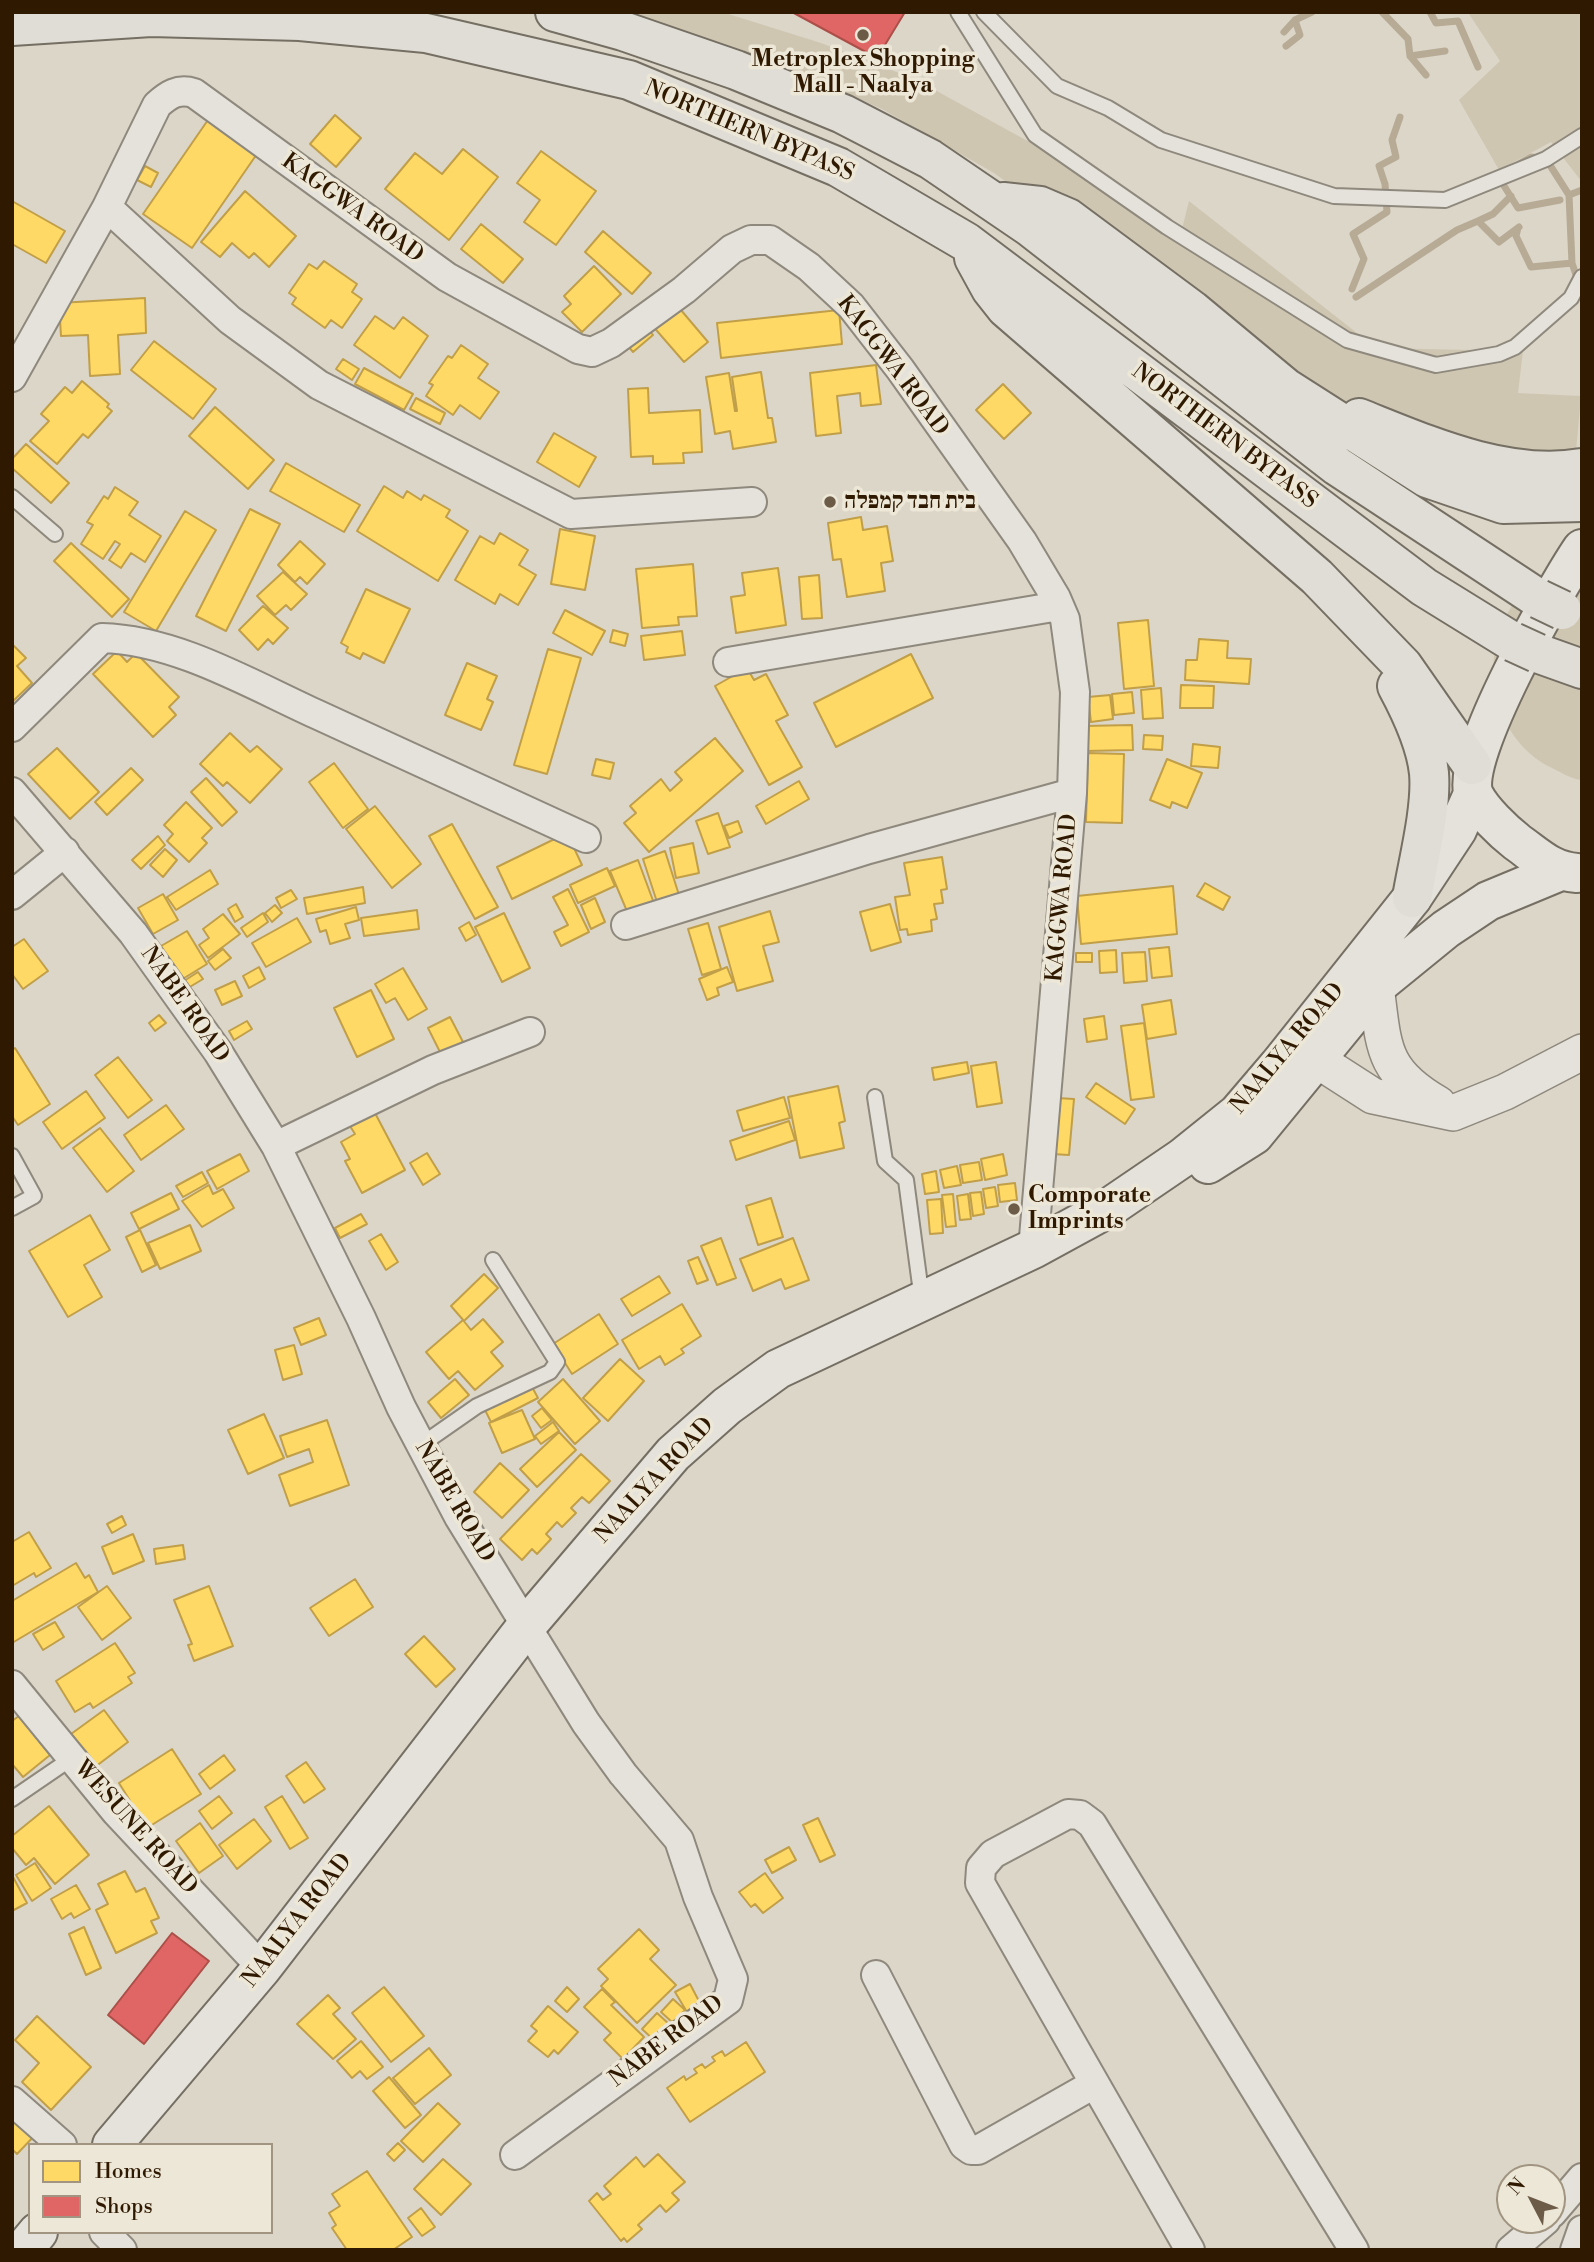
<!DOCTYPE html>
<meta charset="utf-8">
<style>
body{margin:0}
#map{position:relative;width:1594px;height:2262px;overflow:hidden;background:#dcd6c9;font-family:"Libre Bodoni",serif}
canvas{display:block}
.frame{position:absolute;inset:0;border:14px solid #301901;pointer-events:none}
.legend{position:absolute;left:28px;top:2143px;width:245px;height:91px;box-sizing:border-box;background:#ede7d7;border:2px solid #a19581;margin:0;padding:9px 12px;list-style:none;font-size:21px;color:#301901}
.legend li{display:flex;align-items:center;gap:14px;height:35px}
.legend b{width:35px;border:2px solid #a19581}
.north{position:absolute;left:1496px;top:2164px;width:70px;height:70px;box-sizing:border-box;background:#ede7d7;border:2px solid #a19581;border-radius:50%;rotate:312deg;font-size:19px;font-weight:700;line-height:28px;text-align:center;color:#301901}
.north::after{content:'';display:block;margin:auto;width:24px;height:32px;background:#6c5b47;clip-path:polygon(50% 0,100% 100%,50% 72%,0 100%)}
</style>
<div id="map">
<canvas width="1594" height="2262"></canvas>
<div class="frame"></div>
<ul class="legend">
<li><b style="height:19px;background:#ffd966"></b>Homes</li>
<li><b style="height:19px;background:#e06666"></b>Shops</li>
</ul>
<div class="north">N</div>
</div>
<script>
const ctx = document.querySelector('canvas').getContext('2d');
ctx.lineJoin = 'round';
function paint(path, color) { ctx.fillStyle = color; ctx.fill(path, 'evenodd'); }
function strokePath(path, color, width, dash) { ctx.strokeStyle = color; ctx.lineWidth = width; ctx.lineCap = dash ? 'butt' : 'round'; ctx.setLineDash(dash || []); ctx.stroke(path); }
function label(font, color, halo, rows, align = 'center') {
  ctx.font = font + ' "Libre Bodoni","Frank Ruhl Libre",serif'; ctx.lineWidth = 7; ctx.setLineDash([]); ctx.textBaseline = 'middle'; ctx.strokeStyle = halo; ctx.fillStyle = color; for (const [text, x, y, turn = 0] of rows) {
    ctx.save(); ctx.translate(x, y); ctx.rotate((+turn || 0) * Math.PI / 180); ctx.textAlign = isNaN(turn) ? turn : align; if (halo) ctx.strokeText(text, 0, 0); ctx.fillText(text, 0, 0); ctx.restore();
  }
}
paint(new Path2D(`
 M631,12H722L821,43L915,79L1033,144L1180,237L1189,201L1376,348L1523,351L1518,393L1581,396L1576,452L1434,492L1354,455L1071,229L994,173L882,109L774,63Z
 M1471,12H1582V182L1551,142L1499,170L1459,100L1500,61L1469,14Z
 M1582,564V780C1571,779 1562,773 1552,768C1487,737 1474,642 1524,591C1537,579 1565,571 1582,564Z`), '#cfc6b2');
const homes = new Path2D(`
 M335,115L361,138L336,167L310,144Z
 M210,117L259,151L192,248L143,214Z
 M463,149L498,177L449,240L385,189L415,153L442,174Z
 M541,151L596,191L556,245L524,222L540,200L517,183Z
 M145,166L158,173L151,187L137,180Z
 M245,191L296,236L269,267L254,253L249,258L232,243L220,257L201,242Z
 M12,201L65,231L46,263L12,244Z
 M481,224L523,259L503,283L461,249Z
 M603,231L651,273L632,294L585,252Z
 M324,261L357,284L352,292L362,299L342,328L331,320L325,328L292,304L296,298L289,293L309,264L317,269Z
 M594,266L621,294L582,332L562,312L571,304L564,296Z
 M145,298L146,333L118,335L120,374L90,376L88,335L61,336L59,303Z
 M675,303L708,342L684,362L651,324Z
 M839,310L842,344L721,358L717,323Z
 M375,316L394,329L403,317L428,336L400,378L354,345Z
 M644,323L653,335L633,352L623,340Z
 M154,341L216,389L193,419L131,370Z
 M461,345L488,364L478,378L499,392L480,419L460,405L453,415L426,396L433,385L429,383L448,356L452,358Z
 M343,359L359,369L352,380L336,369Z
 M876,365L881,404L861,406L860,393L837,396L841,433L816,436L810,373Z
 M364,368L413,394L404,410L355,384Z
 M761,372L768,418H772L776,442L733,449L730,431L715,434L706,377L729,373L735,411H737L732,377Z
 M82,381L109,404L107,407L112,411L88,438L83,434L57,464L30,441L49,421L41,414L65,387L72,393Z
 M1003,384L1031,413L1004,439L976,410Z
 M648,388L649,413L700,410L702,452L683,453L684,463L653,464V456L631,457L628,389Z
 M416,398L445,413L440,424L410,409Z
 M215,407L274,460L248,489L189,436Z
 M554,433L596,457L579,487L537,462Z
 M26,444L69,483L51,503L12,468V459Z
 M286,463L360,505L344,532L270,491Z
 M384,486L403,498L407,491L421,500L424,495L450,510L446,517L468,531L438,581L357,531Z
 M115,487L138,502L129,515L161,536L145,562L131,553L121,568L109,560L120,544L115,541L103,559L81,544L93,525L87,522L104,496L108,499Z
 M250,509L280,524L226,631L196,616Z
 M185,511L216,530L156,631L124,612Z
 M861,517L863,530L887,526L893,561L881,563L885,591L847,597L841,559L833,560L828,523Z
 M560,529L595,536L585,590L551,584Z
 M500,533L528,550L519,565L536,575L518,605L500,594L495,604L455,580L480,536L494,544Z
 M300,541L325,564L307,584L300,577L295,582L278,565Z
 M71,543L129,599L112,617L54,561Z
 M693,564L697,616L678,617L679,625L642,628L636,569Z
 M778,568L786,625L736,633L731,597L745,595L742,573Z
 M283,572L307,594L291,610L286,605L275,615L257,596Z
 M819,575L822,618L802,619L799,577Z
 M366,589L410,609L384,663L363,653L360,659L346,652L348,647L341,643Z
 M263,606L288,628L273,644L268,639L258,650L239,630Z
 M565,610L605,631L592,655L553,633Z
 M1148,620L1154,686L1124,689L1118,623Z
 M613,630L628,634L625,646L610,642Z
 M682,631L685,655L644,660L641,636Z
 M1199,639L1228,641L1227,658L1251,659L1249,684L1185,680L1186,660H1197Z
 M13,645L26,658L17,666L32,683L12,702Z
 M548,649L581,658L547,774L514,765Z
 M117,651L127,662L136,653L179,697L169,707L176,715L153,737L93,674Z
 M911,654L933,698L836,747L814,703Z
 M467,663L497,676L487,699L493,702L481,730L445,715Z
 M747,668L754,680L766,674L788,715L776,721L802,767L769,785L715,686Z
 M1181,685L1214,686L1213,708H1180Z
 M1161,688L1163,718L1143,719L1141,690Z
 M1132,692L1134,713L1114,715L1112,694Z
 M1110,695L1113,719L1091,722L1088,697Z
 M1132,725L1133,750L1085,751L1084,726Z
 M230,733L250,752L257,746L282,769L250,803L227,782L223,786L200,764Z
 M1144,735L1163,736L1162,750L1143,749Z
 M715,738L743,771L649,852L624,823L636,813L630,806L661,779L670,791L682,780L675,772Z
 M1193,744L1220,747L1218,768L1191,766Z
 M57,748L99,792L70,819L28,774Z
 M1088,753L1124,754L1122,823L1086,822Z
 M596,759L614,763L610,779L592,775Z
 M1167,759L1202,773L1187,808L1172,802L1170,808L1150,800Z
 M334,763L368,809L343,828L309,782Z
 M131,768L143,780L107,815L95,802Z
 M206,778L237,812L222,826L191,792Z
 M799,781L809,799L766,824L756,806Z
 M186,802L212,828L202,838L207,843L189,862L167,841L173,834L164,825Z
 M375,806L421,864L392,888L346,829Z
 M718,813L730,847L708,854L696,821Z
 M738,821L742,832L729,838L724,826Z
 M452,824L498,907L475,919L429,836Z
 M567,833L582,865L512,899L497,867Z
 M158,836L165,845L141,869L132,860Z
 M693,843L699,873L676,878L670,848Z
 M165,849L177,860L163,877L150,865Z
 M665,851L679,895L657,902L643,859Z
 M942,857L947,889L941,890L943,903L934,904L937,919L931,920L932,931L908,935L907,929L900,930L895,897L910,895L904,863Z
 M638,860L655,906L629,916L610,871Z
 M607,868L615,886L578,903L570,885Z
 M210,870L218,884L176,910L167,897Z
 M1205,883L1230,897L1223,910L1197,896Z
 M1173,886L1177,934L1081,944L1077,896Z
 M363,887L365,903L307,914L304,898Z
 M568,889L589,932L561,946L554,932L568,925L553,897Z
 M291,890L297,899L281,908L276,898Z
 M163,894L178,920L153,934L138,908Z
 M595,898L605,922L591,929L581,905Z
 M236,904L243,917L235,922L228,909Z
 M890,904L901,942L871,951L860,912Z
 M275,905L282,913L272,922L265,913Z
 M356,907L359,920L345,924L350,938L330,944L326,930L320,932L316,919Z
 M417,910L419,929L364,936L361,918Z
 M770,911L779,942L763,946L773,981L737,991L719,927Z
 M263,913L268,922L247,937L241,928Z
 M504,913L530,968L502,982L475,927Z
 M223,914L240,934L208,958L199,945L209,938L203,929Z
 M297,918L311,942L266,967L252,943Z
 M469,922L476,935L466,941L459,928Z
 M708,923L721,969L702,975L688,929Z
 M187,931L207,964L181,980L161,946Z
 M24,939L48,971L23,989L12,974V947Z
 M1169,947L1172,976L1152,978L1149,949Z
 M223,949L231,958L215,970L208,961Z
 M1116,950L1117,972L1100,973L1099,951Z
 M1145,952L1147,981L1124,983L1122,953Z
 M1076,953H1092V962H1076Z
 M259,967L265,979L249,988L243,976Z
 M727,967L733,982L717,988L719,995L707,1000L699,979Z
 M403,968L427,1009L408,1020L395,998L386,1003L375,984Z
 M198,972L203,979L188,988L184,981Z
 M235,981L242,996L222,1005L215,990Z
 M371,990L394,1039L357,1057L334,1008Z
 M1171,1000L1176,1034L1147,1039L1142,1005Z
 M159,1015L166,1023L155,1031L149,1023Z
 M1104,1016L1107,1039L1087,1042L1084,1019Z
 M450,1017L463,1042L441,1054L428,1028Z
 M247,1021L252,1029L234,1040L229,1031Z
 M1144,1023L1154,1097L1131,1100L1121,1026Z
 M15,1048L50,1104L18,1125L12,1116V1050Z
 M118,1057L152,1100L128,1118L95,1075Z
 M967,1062L969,1073L934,1080L932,1068Z
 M996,1062L1002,1103L977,1107L971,1066Z
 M1096,1083L1135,1109L1125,1124L1086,1097Z
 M838,1086L845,1121L839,1123L844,1148L800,1158L788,1097Z
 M86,1091L105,1118L62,1149L43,1122Z
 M784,1097L790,1118L743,1131L737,1111Z
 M1057,1098L1074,1099L1069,1155L1052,1154Z
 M166,1105L184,1129L141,1160L124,1135Z
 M375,1113L405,1170L362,1193L345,1161L350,1159L341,1142L355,1134L350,1126Z
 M789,1121L795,1140L736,1160L730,1141Z
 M100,1128L134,1171L107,1192L73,1148Z
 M427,1153L440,1174L423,1185L410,1163Z
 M240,1154L249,1171L217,1189L207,1171Z
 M1003,1154L1007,1175L985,1180L981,1159Z
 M979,1162L982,1180L963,1183L960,1165Z
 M957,1166L961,1185L944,1188L940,1170Z
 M936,1171L939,1192L925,1194L922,1174Z
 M202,1172L208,1183L183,1197L176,1186Z
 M1015,1183L1017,1200L1000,1202L998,1185Z
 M209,1185L213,1194L223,1189L234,1208L202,1227L182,1201Z
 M995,1187L998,1206L986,1208L983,1189Z
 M981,1192L984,1214L973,1216L970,1193Z
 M171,1193L179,1209L139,1229L131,1213Z
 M953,1194L956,1226L946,1227L942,1195Z
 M968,1194L971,1219L960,1220L957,1196Z
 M771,1198L783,1237L758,1245L746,1206Z
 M941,1199L943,1233L930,1234L927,1200Z
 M361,1214L367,1224L340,1238L335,1228Z
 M90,1215L110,1250L84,1265L102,1297L68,1317L29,1251Z
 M190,1225L201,1251L160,1269L148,1243Z
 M140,1230L156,1265L142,1272L126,1237Z
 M381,1234L398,1262L386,1270L369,1241Z
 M721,1238L736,1278L717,1285L701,1246Z
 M793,1238L809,1280L785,1289L781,1279L753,1291L740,1259Z
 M698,1257L708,1280L697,1284L688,1261Z
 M484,1274L498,1288L464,1321L451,1306Z
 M659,1276L670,1293L632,1316L621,1299Z
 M682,1304L701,1336L681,1349L684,1353L665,1365L660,1356L639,1369L622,1340Z
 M599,1314L618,1344L572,1374L553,1344Z
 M319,1318L326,1335L301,1345L294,1328Z
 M483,1319L503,1342L491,1352L503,1366L475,1390L458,1371L449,1379L426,1352L463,1320L471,1330Z
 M294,1345L302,1374L283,1380L275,1350Z
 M620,1359L644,1381L608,1421L583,1398Z
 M455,1379L469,1395L441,1418L428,1402Z
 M563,1379L600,1421L575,1444L538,1402Z
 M531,1385L538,1398L491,1422L484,1408Z
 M542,1408L552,1420L541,1428L532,1416Z
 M522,1410L535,1439L502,1453L489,1423Z
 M264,1414L284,1458L248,1474L228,1430Z
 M327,1420L349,1485L290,1506L279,1475L313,1462L309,1449L287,1457L280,1436Z
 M553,1422L559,1431L541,1444L535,1436Z
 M559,1432L576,1450L537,1487L520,1469Z
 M581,1454L610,1481L589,1503L582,1497L571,1508L576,1513L562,1527L557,1522L546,1534L551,1539L537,1554L532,1549L522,1560L500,1539Z
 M500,1463L529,1490L502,1518L474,1492Z
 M122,1516L126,1525L112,1533L107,1524Z
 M29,1532L51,1568L36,1577L34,1573L12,1586V1542Z
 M133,1534L144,1561L113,1574L102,1547Z
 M183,1545L185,1559L156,1564L154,1549Z
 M76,1563L85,1578L89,1575L98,1592L12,1643V1601Z
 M355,1579L373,1607L329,1636L310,1608Z
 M107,1586L131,1618L102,1640L78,1607Z
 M209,1586L233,1646L194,1661L188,1645L192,1644L174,1600Z
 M55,1622L64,1637L43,1650L33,1634Z
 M424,1636L455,1669L436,1687L405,1654Z
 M115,1643L135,1673L128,1677L132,1683L93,1708L90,1703L75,1712L56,1681Z
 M104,1710L128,1742L95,1767L71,1734Z
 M19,1716L50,1755L23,1777L12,1764V1721Z
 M172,1749L201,1794L147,1828L119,1783Z
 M224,1755L235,1770L210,1789L199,1774Z
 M306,1762L325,1789L304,1803L286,1776Z
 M219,1796L232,1813L212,1829L199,1811Z
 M282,1796L308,1838L290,1849L265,1807Z
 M49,1806L89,1855L55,1884L34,1858L26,1865L12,1848V1836Z
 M818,1818L835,1855L820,1862L803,1825Z
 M254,1819L271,1841L237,1869L219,1845Z
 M200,1823L223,1856L199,1873L176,1841Z
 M789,1847L796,1860L772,1873L765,1860Z
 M35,1863L51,1888L32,1901L16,1875Z
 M125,1871L136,1892L145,1888L159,1918L151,1921L157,1933L116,1953L96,1910L108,1904L98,1884Z
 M765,1873L783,1898L763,1913L755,1904L751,1907L739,1892Z
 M12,1875L27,1903L12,1911Z
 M76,1885L90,1909L74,1918L71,1913L62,1919L51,1899Z
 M84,1927L101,1968L86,1975L69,1934Z
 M639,1929L659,1950L650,1959L676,1985L637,2023L601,1986L608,1979L598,1969Z
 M690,1984L701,2005L687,2012L675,1992Z
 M384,1987L424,2036L391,2062L352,2013Z
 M567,1987L579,1999L567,2012L555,2001Z
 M602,1989L615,2002L611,2005L644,2037L623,2059L604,2040L611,2033L584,2007Z
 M328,1995L340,2008L333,2014L356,2039L333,2059L297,2024Z
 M673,1999L685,2010L673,2023L661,2012Z
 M548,2006L578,2032L558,2054L554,2050L548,2057L528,2041L537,2031L531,2026Z
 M657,2013L670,2025L655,2041L642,2029Z
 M37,2016L91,2067L51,2110L22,2082L39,2063L15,2040Z
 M361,2041L383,2067L367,2079L360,2071L352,2078L337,2061Z
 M746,2042L765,2072L690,2122L667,2088L684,2076L686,2080L697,2073L694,2069L702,2064L705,2068L715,2061L712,2057L722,2051L725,2056Z
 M429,2048L451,2075L415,2104L393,2078Z
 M389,2077L421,2115L405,2128L373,2091Z
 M438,2103L460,2124L423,2162L401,2141Z
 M12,2115L37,2133L17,2154L12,2149Z
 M398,2143L405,2150L394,2161L387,2154Z
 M658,2154L685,2182L672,2193L679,2200L666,2212L660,2205L638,2225L642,2229L627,2242L624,2238L621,2241L589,2201L597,2193L603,2200L611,2194L604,2186L636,2157L644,2167Z
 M443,2159L471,2184L441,2215L414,2189Z
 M367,2171L412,2237L393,2250H347L332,2228L336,2225L329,2213L340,2206L332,2194Z
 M421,2208L435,2227L422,2236L408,2218Z`);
paint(homes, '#ffd966');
strokePath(homes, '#c19f48', 2);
const shops = new Path2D(`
 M792,12H905L877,58Z
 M172,1933L209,1961L144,2044L108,2015Z`);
paint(shops, '#e06666');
strokePath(shops, '#ab4f48', 2);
strokePath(new Path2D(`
 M1382,12L1408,39L1410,56L1426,75
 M1430,12L1436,23L1458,21L1478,67
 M1284,32L1295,20L1312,12
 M1286,46L1300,35L1295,20
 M1410,56L1445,51
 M1519,164L1531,157L1546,159L1569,195L1572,263L1578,281
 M1499,178L1518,208L1560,200
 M1569,195L1582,190
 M1478,221L1493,214L1511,196
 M1518,228L1516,236L1531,267L1572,263
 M1352,289L1364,259L1353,234L1387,212L1385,184L1379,166L1396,157L1392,140L1400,117
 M1356,297L1457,230L1478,221L1499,242L1519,227`), '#b7ab96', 7);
const service = new Path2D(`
 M958,12L1035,135L1167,227L1347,340L1436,365L1499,354L1515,347L1571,298L1582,277
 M984,12L1057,86L1108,108L1161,140L1334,196L1445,200L1546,159L1582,136
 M12,497L55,534
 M875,1097L885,1161L906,1180L922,1300
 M12,1156L34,1196L12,1208
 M421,1445L477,1406L550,1372L557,1362L493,1260
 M12,1799L72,1758`);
const minor = new Path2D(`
 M107,207L230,320L319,385L571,514L752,502
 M12,377L107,207L157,105C168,95 178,88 194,93L447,277L578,349L592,352L611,343L684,290L732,249L751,240H770L809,267L851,306L900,369L1022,541L1056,598L1065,619L1075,692L1072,793L1033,1249
 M728,662L1059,606
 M12,727L102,638C176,640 250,684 316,714C406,756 496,797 586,838
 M12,792L133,933L218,1052L276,1146L361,1318L401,1407L459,1517L586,1723L623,1774L679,1840L698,1897L733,1979L728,2000L515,2155
 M12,895L65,852
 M626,925L869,849L1072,793
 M276,1146L433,1070L530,1032
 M12,1685L116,1812L262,1968
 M876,1975L964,2145L971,2150H978L1094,2084
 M12,2101L62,2145
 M1552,2213L1582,2178
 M104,2232L122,2250
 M1190,2250L980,1883L981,1868L993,1854L1068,1814L1080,1815L1092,1824L1354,2250
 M1511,2250L1546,2220
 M1575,2250L1582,2230`);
const tertiary = new Path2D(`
 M1376,986C1384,1047 1381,1071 1438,1104
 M1297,1042L1317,1060L1373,1096L1453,1113L1505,1092L1582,1052`);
const secondary = new Path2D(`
 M1577,873C1551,871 1538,857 1517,842C1503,831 1482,811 1474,795C1457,760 1558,584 1582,549
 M1208,1164L1254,1135L1376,986L1446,929L1488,901L1558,872
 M112,2145L262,1968L528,1624L673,1454L727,1406L778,1369L1033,1249L1110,1207L1182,1158L1238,1113L1279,1065L1412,898L1457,830L1473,794
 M23,2250L38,2232`);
const motorway = new Path2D(`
 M555,12L623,31L736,70L843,114L930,159L1030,227L1337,466L1539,599
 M12,26L151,17L300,21L426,33L629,80L838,167L966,242L1424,587L1513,642
 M1003,202L1040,206L1068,218L1192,310L1286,388L1427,478L1503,504L1582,502
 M974,258L991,289L1006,308L1317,577L1403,666L1472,765
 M1359,418C1427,445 1507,481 1582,468
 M1537,653L1582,669
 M1397,686C1411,712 1426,744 1429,773C1432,809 1418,862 1412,898`);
strokePath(service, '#8e887d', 18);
strokePath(minor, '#8e887d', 32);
strokePath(tertiary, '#8e887d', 38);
strokePath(secondary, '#756e63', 42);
strokePath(motorway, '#756e63', 42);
strokePath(service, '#e4e2db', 14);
strokePath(minor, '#e4e2db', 28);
strokePath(tertiary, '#e4e2db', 35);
strokePath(secondary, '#e4e2db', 38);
strokePath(motorway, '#dfddd5', 38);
const motorwayBridge = new Path2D(`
 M1539,599L1562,610
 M1513,642L1537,653`);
strokePath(motorwayBridge, '#756e63', 42, []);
strokePath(motorwayBridge, '#dfddd5', 38);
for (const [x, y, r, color] of [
 [863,35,7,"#6c5b47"],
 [830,502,7,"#6c5b47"],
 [1014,1209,7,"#6c5b47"]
]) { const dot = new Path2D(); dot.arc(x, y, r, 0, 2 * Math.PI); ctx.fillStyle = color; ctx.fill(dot); strokePath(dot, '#ede7d7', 2.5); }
label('bold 23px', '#301901', '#ede7d7', [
 ["Metroplex Shopping",863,60,"center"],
 ["Mall - Naalya",863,86,"center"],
 ["בית חבד קמפלה",844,502],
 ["Comporate",1028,1196],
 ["Imprints",1028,1222]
], 'left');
label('23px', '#301901', '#ede7d7', [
 ["NORTHERN BYPASS",749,132,23],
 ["KAGGWA ROAD",352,209,36],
 ["KAGGWA ROAD",892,366,53],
 ["NORTHERN BYPASS",1224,437,37],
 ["KAGGWA ROAD",1063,898,-85],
 ["NABE ROAD",184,1005,55],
 ["NAALYA ROAD",1288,1049,-50],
 ["NAALYA ROAD",655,1481,-47],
 ["NABE ROAD",454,1502,60],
 ["WESUNE ROAD",135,1828,48],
 ["NAALYA ROAD",298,1921,-52],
 ["NABE ROAD",667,2042,-37]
]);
</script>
